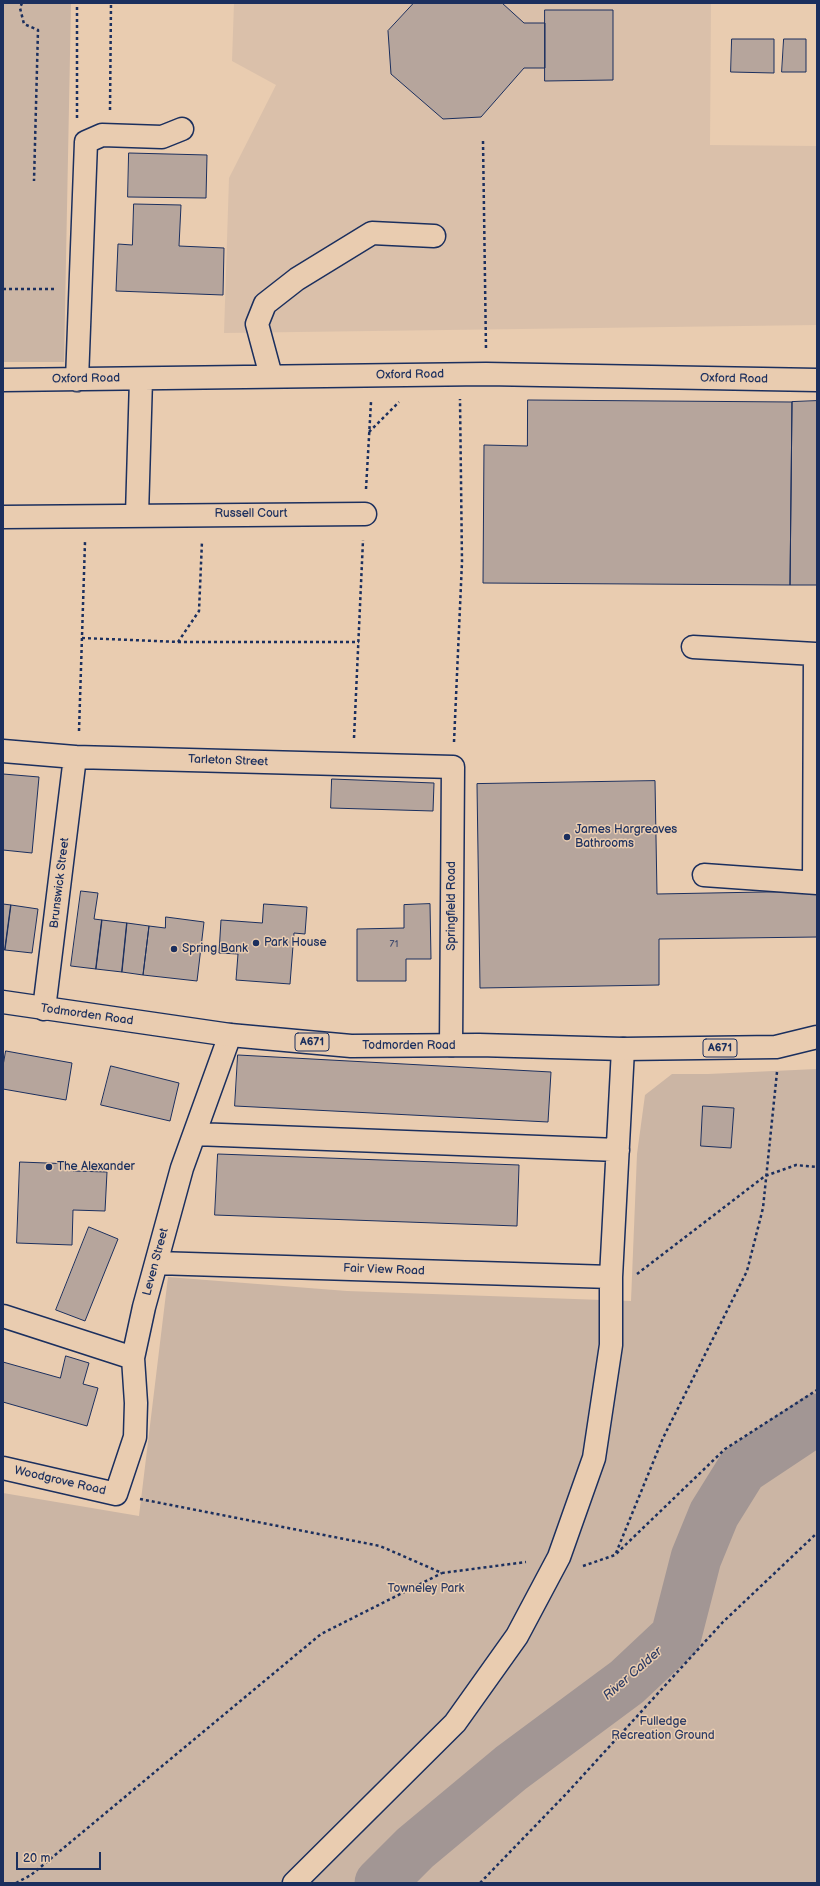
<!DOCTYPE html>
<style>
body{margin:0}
#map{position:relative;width:820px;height:1886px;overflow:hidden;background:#e9ccb0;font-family:"Balsamiq Sans",sans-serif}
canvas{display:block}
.frame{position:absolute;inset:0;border:4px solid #1b2f5e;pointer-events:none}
.scale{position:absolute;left:16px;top:1852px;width:85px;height:18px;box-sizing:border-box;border:2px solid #1b2f5e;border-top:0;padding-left:5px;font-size:12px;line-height:14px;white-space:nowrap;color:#1b2f5e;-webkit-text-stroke:3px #e9ccb0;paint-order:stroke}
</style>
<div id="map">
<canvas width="820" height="1886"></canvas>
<div class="frame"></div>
<div class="scale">20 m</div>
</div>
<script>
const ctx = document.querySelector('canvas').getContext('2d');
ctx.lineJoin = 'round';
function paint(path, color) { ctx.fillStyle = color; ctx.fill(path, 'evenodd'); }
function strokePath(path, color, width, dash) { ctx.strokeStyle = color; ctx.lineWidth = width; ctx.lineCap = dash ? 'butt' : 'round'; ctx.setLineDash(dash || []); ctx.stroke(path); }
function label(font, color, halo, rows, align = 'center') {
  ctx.font = font + ' "Balsamiq Sans",sans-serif'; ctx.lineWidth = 3; ctx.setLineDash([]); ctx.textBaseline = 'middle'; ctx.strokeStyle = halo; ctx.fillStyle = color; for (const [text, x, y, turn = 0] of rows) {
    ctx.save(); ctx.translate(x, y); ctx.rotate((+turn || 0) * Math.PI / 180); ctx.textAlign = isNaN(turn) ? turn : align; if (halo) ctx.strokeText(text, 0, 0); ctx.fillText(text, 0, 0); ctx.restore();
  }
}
paint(new Path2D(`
 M234,3H711L710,145L817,146V325L224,333L229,178L276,85L232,61Z`), '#dac0aa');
paint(new Path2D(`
 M3,3H71L64,362H3Z
 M817,1069V1883H3V1493L139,1516L168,1277L347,1291L631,1301L637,1154L645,1095L672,1074H708Z`), '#cbb5a4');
strokePath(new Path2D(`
 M380,1883L415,1848L511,1768L627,1682L676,1636L696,1558L714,1514L742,1469L817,1419`), '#a29694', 51);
const building = new Path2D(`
 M414,3H502L524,23H545V68H524L481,117L443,119L391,74L388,31Z
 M545,10H613V80L545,81Z
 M732,39H774V73L731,72Z
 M784,39H806V72H782Z
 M129,153L207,155L206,198L128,197Z
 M134,204L181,205L179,246L224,248L223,295L116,291L118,244L132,245Z
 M528,400L792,402L790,585L483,583L484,445L527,446Z
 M817,401V585H790L792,402Z
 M3,774L39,777L32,853L3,850Z
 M332,779L434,783L433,811L331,808Z
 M655,781L657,894L817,891V937L659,939V985L480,988L477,784Z
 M81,891L98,893L94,919L102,920L96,969L71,966Z
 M3,904L11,905L5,950L3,949Z
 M264,904L307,907L305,934L294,933L290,984L236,980L238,954L219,953L221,920L262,923Z
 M430,904L431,959H406V981H357V929L404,928V905Z
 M11,905L38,909L32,953L5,950Z
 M166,917L204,922L197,981L143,975L149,926L165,928Z
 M102,920L127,923L122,972L96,969Z
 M127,923L149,926L143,975L122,972Z
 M6,1051L72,1063L66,1100L3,1089V1066Z
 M238,1055L551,1072L548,1122L235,1106Z
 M111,1066L179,1083L170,1121L101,1105Z
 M703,1106L734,1108L731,1148L701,1146Z
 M218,1154L519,1165L517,1226L215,1215Z
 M20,1162L73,1164V1171L107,1172L105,1211L73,1210L72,1245L17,1243Z
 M89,1227L118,1239L85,1321L56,1310Z
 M66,1356L89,1363L83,1384L98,1388L87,1426L3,1402V1362L60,1378Z`);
paint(building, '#b6a59c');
strokePath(building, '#1b2f5e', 1);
const minor = new Path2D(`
 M271,376L257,324L265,304L297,279L372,233L434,236
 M3,380L486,374L817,380
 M77,380L86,142L102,135L162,137L182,129
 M137,515L141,379
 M3,517L365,514
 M693,647L815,654
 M3,751L75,757L453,767L451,1045
 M704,875L817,883
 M814,882L815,654H817
 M44,1009L75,757
 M195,1134L618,1150
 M156,1263L611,1277
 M3,1316L133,1358
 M3,1468L116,1494L135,1437L136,1403L133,1358L144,1307L182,1168L230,1035
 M294,1883L455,1723L517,1636L559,1557L594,1458L611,1345V1277L623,1049`);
const highway = new Path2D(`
 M3,1002L230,1035L351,1046L479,1045L623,1049L776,1047L817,1037`);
strokePath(minor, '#1b2f5e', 25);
strokePath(highway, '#1b2f5e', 25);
strokePath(new Path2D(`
 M22,3L20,8L24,24L38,30L34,181
 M110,110L111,3
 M77,118V3
 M483,141L486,349
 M3,289H55
 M369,432L399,402
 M366,489L371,402
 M82,638L178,642L199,611L202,541
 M178,642H359
 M79,731L85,542
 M354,738L363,540
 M454,742L462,562L460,399
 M637,1274L765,1176L796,1165L817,1167
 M140,1499L380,1546L442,1573L526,1562
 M616,1553L663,1438L747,1271L763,1208L777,1072
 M583,1566L615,1555L725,1449L817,1390
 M16,1883L31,1875L321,1634L442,1573
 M480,1883L567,1793L723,1622L817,1533`), '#1b2f5e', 2.5, [3, 3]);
strokePath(minor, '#e9ccb0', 22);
strokePath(highway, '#e9ccb0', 22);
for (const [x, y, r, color] of [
 [567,837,4,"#1b2f5e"],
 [256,943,4,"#1b2f5e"],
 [174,949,4,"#1b2f5e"],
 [49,1167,4,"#1b2f5e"]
]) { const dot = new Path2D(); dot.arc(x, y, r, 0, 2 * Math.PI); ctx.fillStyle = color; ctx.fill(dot); strokePath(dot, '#e9ccb0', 1.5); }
label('10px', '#424c6e', null, [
 ["71",394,944]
]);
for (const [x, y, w] of [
 [312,1042,34],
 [720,1048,34]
]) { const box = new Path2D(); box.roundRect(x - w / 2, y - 9, w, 18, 3); ctx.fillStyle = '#e9ccb0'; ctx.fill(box); strokePath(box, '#1b2f5e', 1); }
label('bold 11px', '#1b2f5e', null, [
 ["A671",312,1042],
 ["A671",720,1048]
]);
label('12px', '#1b2f5e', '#e9ccb0', [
 ["Oxford Road",410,375,-1],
 ["Oxford Road",86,379,-1],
 ["Oxford Road",734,379,1],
 ["Russell Court",251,514],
 ["Tarleton Street",228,761,2],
 ["Brunswick Street",60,883,-83],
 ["Springfield Road",452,906,-90],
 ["Todmorden Road",87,1015,8],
 ["Todmorden Road",409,1046],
 ["Leven Street",156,1262,-75],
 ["Fair View Road",384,1270,2],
 ["Woodgrove Road",60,1481,13]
]);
label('12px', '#1b2f5e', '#e9ccb0', [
 ["James Hargreaves",575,830],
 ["Bathrooms",575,844],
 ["Park House",264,943],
 ["Spring Bank",182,949],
 ["The Alexander",57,1167]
], 'left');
label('12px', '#2d3c65', '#e9ccb0', [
 ["Towneley Park",426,1589],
 ["Fulledge",663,1722],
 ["Recreation Ground",663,1736]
]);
label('italic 13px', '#2f3e66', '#e9ccb0', [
 ["River Calder",633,1674,-41]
]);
</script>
